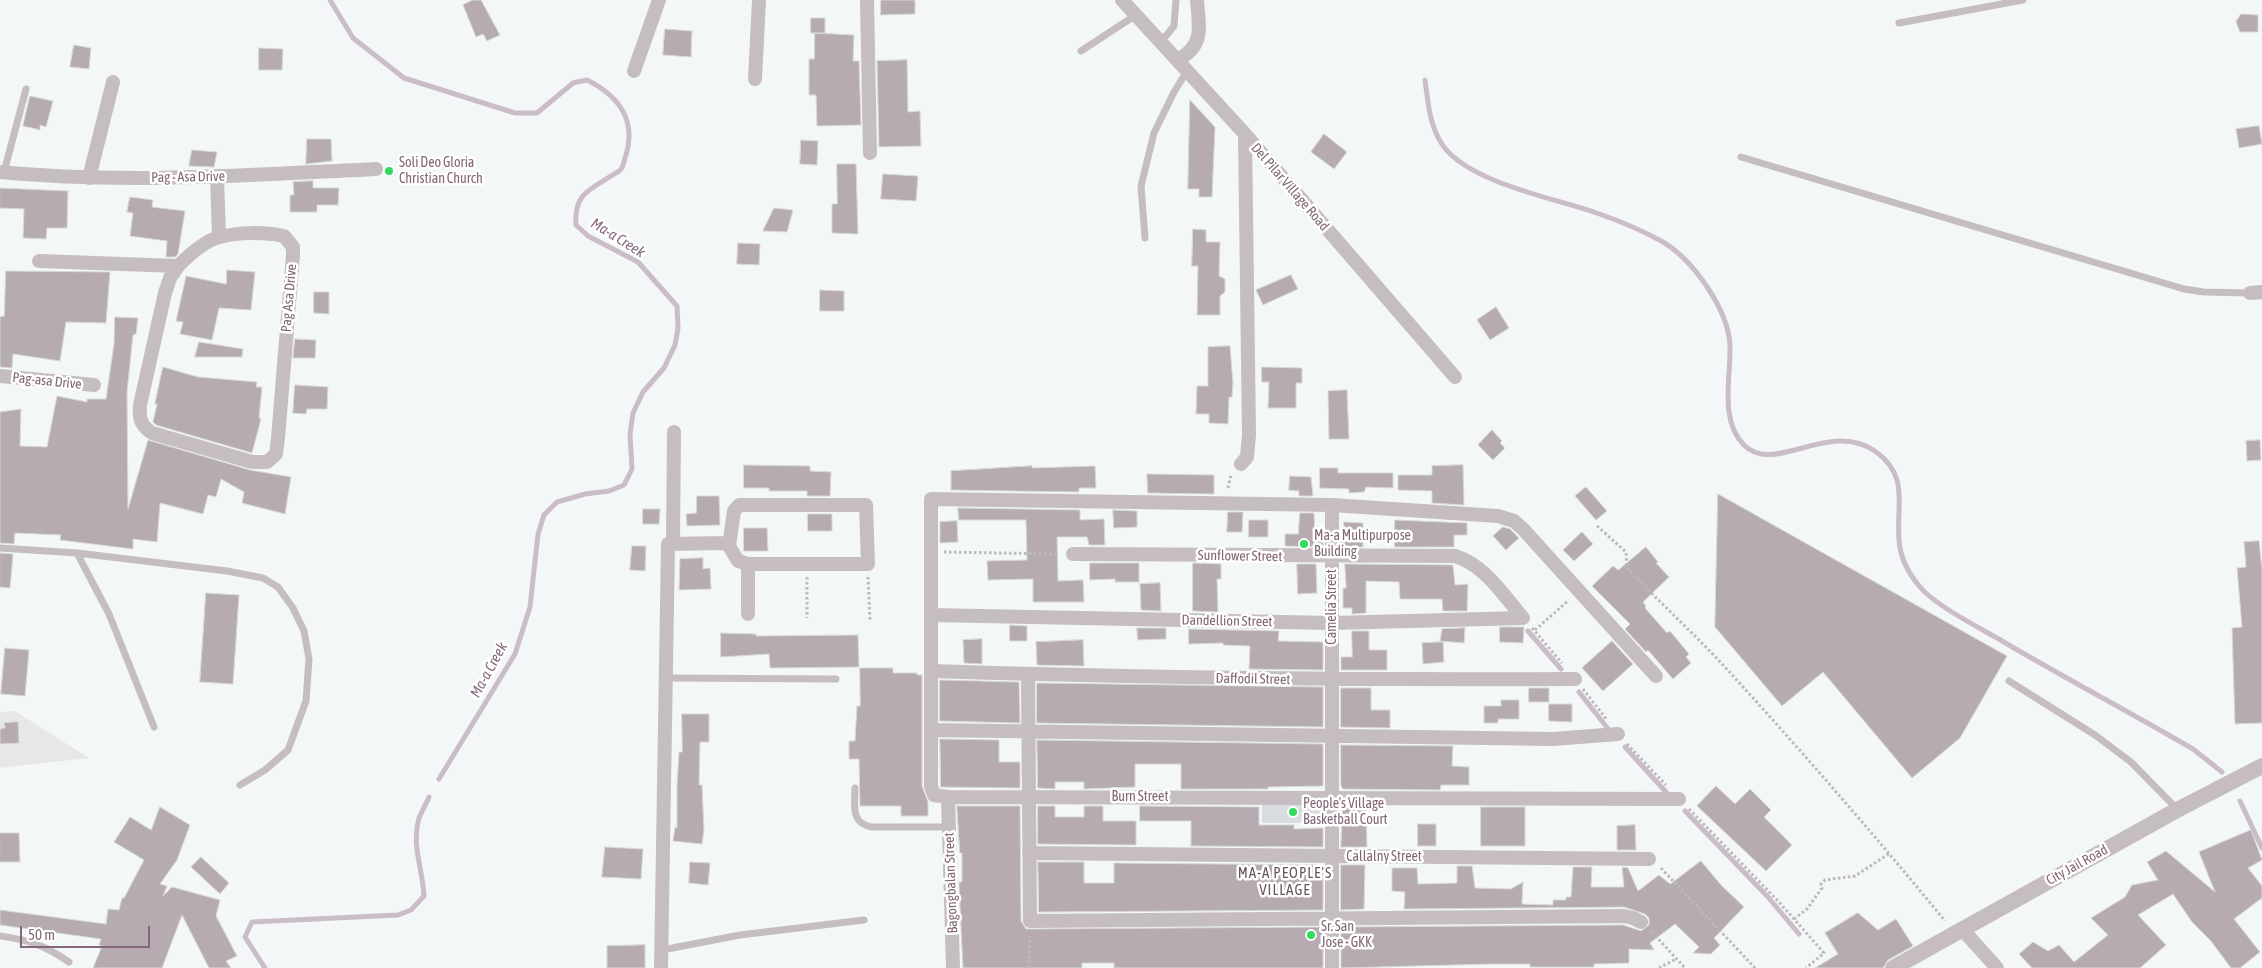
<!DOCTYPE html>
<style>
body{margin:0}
#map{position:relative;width:2262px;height:968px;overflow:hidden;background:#f4f7f7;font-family:"Asap Condensed",sans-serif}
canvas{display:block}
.scale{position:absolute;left:20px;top:926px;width:130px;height:22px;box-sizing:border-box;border:2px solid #836776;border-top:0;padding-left:6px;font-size:15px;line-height:18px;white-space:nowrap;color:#836776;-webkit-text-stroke:4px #fff;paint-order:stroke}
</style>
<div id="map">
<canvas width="2262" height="968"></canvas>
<div class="scale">50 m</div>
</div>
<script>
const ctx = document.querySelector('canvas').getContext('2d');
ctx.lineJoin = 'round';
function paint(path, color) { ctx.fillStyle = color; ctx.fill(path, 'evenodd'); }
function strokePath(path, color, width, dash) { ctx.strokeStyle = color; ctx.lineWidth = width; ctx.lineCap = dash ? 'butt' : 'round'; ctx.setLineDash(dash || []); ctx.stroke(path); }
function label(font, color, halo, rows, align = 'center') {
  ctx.font = font + ' "Asap Condensed",sans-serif'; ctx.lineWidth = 5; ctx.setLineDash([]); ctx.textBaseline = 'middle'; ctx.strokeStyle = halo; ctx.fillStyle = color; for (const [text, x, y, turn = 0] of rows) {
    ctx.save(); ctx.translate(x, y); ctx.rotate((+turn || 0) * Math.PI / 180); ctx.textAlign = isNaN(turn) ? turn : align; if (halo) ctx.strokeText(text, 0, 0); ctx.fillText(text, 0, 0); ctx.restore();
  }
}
paint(new Path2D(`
 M15,711L89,758L0,768V712Z`), '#e7e7e9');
paint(new Path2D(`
 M1262,800H1325V823H1262Z`), '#d8dbe0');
strokePath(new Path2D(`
 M330,0L353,38L404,78L515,113H537L573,83L587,80C617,95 637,119 626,155C624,159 624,166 621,169C618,173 611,175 608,178C586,191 574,197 576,225L588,236L638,262L677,306L678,328L675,345L664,368L643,392L633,413L630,434L632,469L624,485L609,491L585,494L557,502L544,515L538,534L530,607L515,654L439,779
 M1425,80C1428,101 1429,122 1440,141C1462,181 1553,198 1594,212C1617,220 1642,230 1663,242C1693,260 1728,309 1730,345C1731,378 1719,420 1744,445C1774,476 1829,419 1875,451C1910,476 1896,504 1899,540C1900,558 1909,574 1920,587C1935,605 1976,626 1997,638C2061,676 2128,711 2193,749L2222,772
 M1528,631L1561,669
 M1579,692L1609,730
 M1625,747L1666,792
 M2240,801L2262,848
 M1685,811L1768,897L1799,934
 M265,968L245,937L252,922L398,915L411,910L424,896C423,870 411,845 419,818C422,811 426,804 429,797`), '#cbbdc7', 5);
const building = new Path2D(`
 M473,0H481L500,35L487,41L483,34L476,37L463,5Z
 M881,0H915V14L881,15Z
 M2241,14L2258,15V32H2240L2236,22Z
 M811,18H825V33H811Z
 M665,29L692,31L691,57L663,55Z
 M815,33L854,35L853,61H859L861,125L817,126L816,95H809V59H814Z
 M74,45L91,48L89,69L70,67Z
 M259,48L283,49L282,70H259Z
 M907,60L908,112L920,111L921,146L879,147L877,61Z
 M30,96L53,101L46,127L40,125V130L23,126Z
 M1190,100L1215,127L1212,197H1199V189H1188Z
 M2259,126L2262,144L2239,148L2236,129Z
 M1324,134L1347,152L1334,169L1311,152Z
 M307,139H331L332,161L306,164Z
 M801,140L818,141L817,165L800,164Z
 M192,150L217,152L214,167L189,166Z
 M837,164H856L858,234L832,233V204H837Z
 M883,174L918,176L916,201L881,199Z
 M313,181V188H339L338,205H317V212H290V195H294L293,182Z
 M0,188L68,191L67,228H47L46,239L23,238L24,209L0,208Z
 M130,197L153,200L152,207L185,211L178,254L175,257H166L167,241L130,236L133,213L127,212Z
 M774,208L793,210L787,232L763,231Z
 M1193,229L1206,230V242H1220L1219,276L1225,279V292L1220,296V315H1197L1198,266H1192Z
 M738,243L760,244L759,265L737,264Z
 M227,270L255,272L251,310L219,308L212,340L180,334L183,322L176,321L186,276L226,284Z
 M6,271L110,272L106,323L66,322L60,361L13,354L12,368L0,367V317L4,316Z
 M1291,275L1298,289L1263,305L1256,290Z
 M820,290L844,291V311H820Z
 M314,292H329V314L314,313Z
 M1496,307L1509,328L1490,340L1477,320Z
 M115,317L138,318L136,334L133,335L127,392L128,509L148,440L250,470L291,477L285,514L242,503L244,492L221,479L216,497L208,495L203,514L160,503L157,542L133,539V549L60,540L61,535L15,533L14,544L0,543V412L21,409L20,446L47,447L57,396L87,402V399H106L114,344Z
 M295,339L316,340L315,358H293Z
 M199,342L243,349L242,357H195Z
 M1230,346L1233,383L1232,397H1229L1228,424L1209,423V414H1196L1197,386H1208V347Z
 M163,367L198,377L257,382L256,387H262L259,418L261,419L252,453L156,425L153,422L157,404H155Z
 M1262,367L1302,368V383H1296V408H1268L1269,382H1262Z
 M295,385L328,387L327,409H307L306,414L293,413Z
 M1347,390L1349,439H1329L1328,391Z
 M1492,430L1502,441L1500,443L1505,448L1493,460L1478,445Z
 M2260,440L2261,460L2247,461L2246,441Z
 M744,465L810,466V471L831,472L830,496H807V491H769V488H744Z
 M1463,465L1464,505L1432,503V491L1398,490V475H1432V466Z
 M1032,466V468L1095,466L1096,488H1079V492L951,490V471Z
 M1320,468H1338V473H1393V488L1366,487L1364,492L1349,493V489L1320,488Z
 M1147,474L1214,475V494L1148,493Z
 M1290,476L1311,477L1313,496H1299V491L1289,490Z
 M1586,487L1607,511L1596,520L1575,496Z
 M1718,494L2007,656L1960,738L1912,778L1823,672L1782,706L1715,627Z
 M697,496H719L720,525L687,526L686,514L696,513Z
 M958,508L1080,510V520L1104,519L1105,545H1089L1087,537H1057L1058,581L1083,580L1084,602H1033V579L988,580L987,561L1027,560L1026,520H959Z
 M643,509H660L659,524H643Z
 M1113,510L1137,511V527L1114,528Z
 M1228,512H1243L1242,532H1227Z
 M1300,513H1314L1315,534H1323V547L1285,546V534H1298Z
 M808,514H832V531H808Z
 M1249,520H1268V537H1249Z
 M1395,520L1467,523V535H1454V547H1395Z
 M957,521L958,542L940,543V522Z
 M1344,522L1363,523V547H1341V534H1344Z
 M1503,527L1510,529L1519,538L1506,550L1493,536Z
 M744,528H767L768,551H744Z
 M1582,532L1593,544L1574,561L1563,550Z
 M2259,541L2262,569V723L2235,724L2232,628L2242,627L2237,568L2246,567L2244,542Z
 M632,546H646L645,571L630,570Z
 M1646,547L1658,562L1656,563L1669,577L1643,602L1646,606L1645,608L1667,633L1670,631L1689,654L1686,657L1691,663L1673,679L1648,650L1646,652L1625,629L1630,624L1592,586L1613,566L1618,570Z
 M0,553L13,554L10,588L0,587Z
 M703,558V569L710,568L711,589L679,590L680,559Z
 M1090,563H1139V582H1115V579L1090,580Z
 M1193,563L1221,564V579H1217L1218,612L1193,611Z
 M1297,564H1316L1317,593L1298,594Z
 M1345,564L1453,565L1455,585L1468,584L1467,611H1443L1442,599H1400L1399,582L1366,581V613L1352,614V608H1343V588H1346Z
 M1160,583L1161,611L1141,610L1140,584Z
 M206,593L239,595L233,684L200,682Z
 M1010,625L1027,626V641H1010Z
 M1500,627H1524L1523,643L1500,642Z
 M1137,628H1166V639L1138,640Z
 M1465,628L1464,643L1440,641L1442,629Z
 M1189,629L1279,631L1278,641L1323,642V670L1249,669L1250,646L1223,645V643L1189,644Z
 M1352,631H1369V650H1387V670H1341V657H1352Z
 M721,633L756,634V636L858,635L859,667L770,668L769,654L721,657Z
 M982,639V664L964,663L963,640Z
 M1083,640L1084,666L1037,665L1036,642Z
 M1612,641L1633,664L1603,691L1582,668Z
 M1443,642L1444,662L1423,664L1422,643Z
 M5,648L29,650L25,696L1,694Z
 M860,668H893V673H917V675H922V786L928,802V816H901V806H860L859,759H849V741H855L857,706H860Z
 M940,680L1019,682L1020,723L940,721Z
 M1037,683L1323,687V727L1037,723Z
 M1341,688H1371V710H1390V728L1341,727Z
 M1529,688H1549V702H1529Z
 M1501,700H1519V719H1498V723H1484V706H1501Z
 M1549,704H1572V722L1549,721Z
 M682,714H709V742H700L699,785H702L704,830L702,844L673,841L675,827L677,828V785L679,752H682Z
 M18,722L19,743L0,744V729L5,728L4,723Z
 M940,739L999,740V762H1020V788L941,787Z
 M1037,740L1323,744V786L1268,787V789H1181V764H1135V787L1084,789V782H1055V789L1038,788Z
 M1341,745L1453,746L1452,766L1469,767V785H1441L1440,790L1343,789L1341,786Z
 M1716,786L1735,804L1750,789L1771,810L1764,817L1792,845L1766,871L1697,806Z
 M957,806H1020L1021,921L1026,929L1323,927V968H1114V963H1082V968H963L959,887V882H962V853H960Z
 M1038,806H1055V817H1084V806H1103V821H1136V845L1038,844Z
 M1140,806L1259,807V825H1294V829L1323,828V847L1191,846V821H1140Z
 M160,807L190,825L177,860L160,884L167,886L163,896L172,887L220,900L216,916L237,956L226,961L231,968H209L182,915L162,968H93L102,946L99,945L101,939L0,925V910L106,924L108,909L119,910L122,898H124L144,860L114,842L130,817L151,830Z
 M1343,807H1366L1367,847H1341Z
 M1481,807H1525V846H1481Z
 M1418,824H1436V846H1418Z
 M1635,825L1636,850H1617V826Z
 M2251,830L2262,860L2248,868L2262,886V898L2234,919L2260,952L2240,968H2231L2211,941L2192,922L2173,894L2138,915L2166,945L2140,968H2032L2019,954L2033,942L2048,951L2059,945L2074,962L2108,935L2091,918L2125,897L2132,885L2158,880L2147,862L2166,851L2215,892L2199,852Z
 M0,833H19L20,862H0Z
 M605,847L643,849L641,879L602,877Z
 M201,857L229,883L220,894L191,867Z
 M1701,861L1721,885L1744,907L1714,938L1720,945L1711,954L1693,953L1699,947L1675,924L1650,943L1654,950L1629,949V963L1594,964V967H1530V964H1490L1341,968V927L1623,925L1641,931L1649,925V918L1645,914L1624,907L1404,909L1405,892L1392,891V868H1417L1418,884L1457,883V866H1472L1475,888L1511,889L1523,882L1522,904L1553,905V900H1566V897H1571L1573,867H1592L1591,887H1624L1622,867L1628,868L1638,891L1659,875L1670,884Z
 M690,862L710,863L708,885L689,883Z
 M1038,862H1084V883H1114V863L1323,865V910L1039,912Z
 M1341,865H1365L1364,909L1341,910Z
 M1858,913L1878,930L1896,919L1913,946L1888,960L1883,968H1815L1838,954L1825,933Z
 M645,945V968H607V946Z`);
paint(building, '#b7abb2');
strokePath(building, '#d6d8d8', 1);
strokePath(new Path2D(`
 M1228,488L1231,475
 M1597,526L1626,552L1627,568C1662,605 1700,639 1734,677C1806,756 1877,838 1945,921
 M944,552L1058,554
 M807,577V618
 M868,577L870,620
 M1532,628L1562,663
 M1535,630L1569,600
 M1583,689L1607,720
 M1627,744L1666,785
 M1689,809L1778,901L1824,953L1806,968
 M1661,868L1755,968
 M1794,919L1807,909L1822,888L1821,884L1825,880L1855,876L1890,853
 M1652,932L1685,968
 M1029,968L1030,936
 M1659,968L1676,959`), '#bdb8bb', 3, [2.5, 2.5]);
strokePath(new Path2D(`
 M1899,23L2023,0
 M1161,42L1174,26L1176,0
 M1081,51L1136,15
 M1741,157L2184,289L2204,292L2250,293
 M4,172L26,89
 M1145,238L1141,186L1154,133L1174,92L1187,71
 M0,548L77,553L227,571L263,578L278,587L293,608L304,631L309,659L306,701L288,750L265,770L240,785
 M77,553L109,614L154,727
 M666,678L836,679
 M2009,681L2095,735L2131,762L2177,809
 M855,788C855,805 850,822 871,827H949
 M0,936C29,940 44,945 69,962
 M662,950L740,935L864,920`), '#c5bdc2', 7);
strokePath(new Path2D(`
 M867,0L870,153
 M1122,0L1245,134L1455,377
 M1177,60C1205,46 1199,27 1197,0
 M634,71L659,0
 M755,79L759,0
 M0,172C125,184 251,175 376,169
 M217,177L219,237
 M89,178L113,82
 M39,261L178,266C189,255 205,240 220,237C239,232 265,232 284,236L293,247V255L278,438L276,454L267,462H252L152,433C140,425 139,418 140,405L165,293L170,278L178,266
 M2250,293L2262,292
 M0,376L94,385
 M1241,464L1247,457L1249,435L1245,134
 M1332,505V968
 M673,543L674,432
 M1073,554L1455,556C1485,565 1504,596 1523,618
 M748,564V614
 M931,615L1332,623L1523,618
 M931,671C1146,678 1360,680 1575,679
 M1028,674L1030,921L1624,916L1633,918L1641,922
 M1656,676L1523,529L1514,521L1498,516L1332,505L931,499V786L934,795L948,797L1679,799
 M931,730L1553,739L1618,734
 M948,797L953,968
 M1029,853L1649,859
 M1962,929L1997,968
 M661,968L668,544L724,543L729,546L738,561L748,564H868L866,505H739L734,511L729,546`), '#c5bdc2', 14);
strokePath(new Path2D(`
 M1893,968L2177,810L2262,766`), '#c5bdc2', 16);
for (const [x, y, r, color] of [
 [389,171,5,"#30db5d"],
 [1304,544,5,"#30db5d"],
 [1293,812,5,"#30db5d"],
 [1311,935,5,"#30db5d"]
]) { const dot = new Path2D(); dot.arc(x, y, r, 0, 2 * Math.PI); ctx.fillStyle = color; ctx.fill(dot); strokePath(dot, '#fff', 2); }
label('14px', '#836776', '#fff', [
 ["Soli Deo Gloria",399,163],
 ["Christian Church",399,179],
 ["Ma-a Multipurpose",1314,536],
 ["Building",1314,552],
 ["People's Village",1303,804],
 ["Basketball Court",1303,820],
 ["Sr. San",1321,927],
 ["Jose - GKK",1321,943]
], 'left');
label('14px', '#836776', '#fff', [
 ["Pag - Asa Drive",188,177,-1],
 ["Del Pilar Village Road",1290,187,49],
 ["Pag Asa Drive",289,298,-85],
 ["Pag-asa Drive",47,381,6],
 ["Sunflower Street",1240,556,1],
 ["Camelia Street",1332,607,-90],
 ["Dandellion Street",1227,621,1],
 ["Daffodil Street",1253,679,1],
 ["Burn Street",1140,797],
 ["Callalny Street",1384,857],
 ["City Jail Road",2077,865,-29],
 ["Bagongbalan Street",951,883,-92]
]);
label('italic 15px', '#86697d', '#fff', [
 ["Ma-a Creek",618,238,32],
 ["Ma-a Creek",489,670,-61]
]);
ctx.letterSpacing = '1px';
label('15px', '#69555f', '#fff', [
 ["MA-A PEOPLE'S",1285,873],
 ["VILLAGE",1285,890]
]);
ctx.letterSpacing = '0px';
</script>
